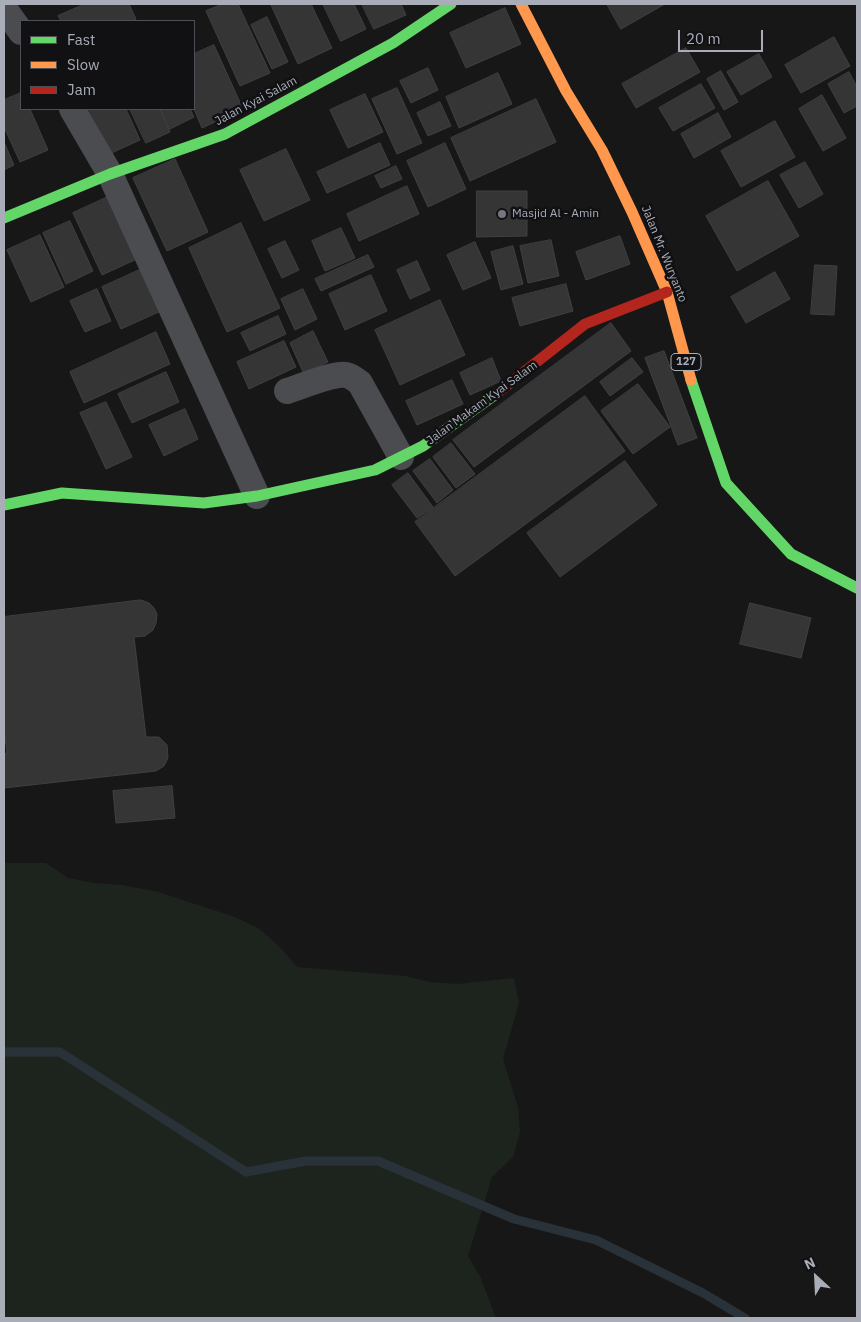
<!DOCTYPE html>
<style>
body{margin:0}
#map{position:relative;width:861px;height:1322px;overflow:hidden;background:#171717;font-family:"IBM Plex Sans",sans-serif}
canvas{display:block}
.frame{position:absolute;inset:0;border:5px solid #a8adb8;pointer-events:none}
.legend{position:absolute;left:20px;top:20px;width:175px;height:90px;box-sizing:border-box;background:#111113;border:1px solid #4d4f55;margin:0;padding:6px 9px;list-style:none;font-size:15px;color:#a8adb8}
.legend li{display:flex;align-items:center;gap:10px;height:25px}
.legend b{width:25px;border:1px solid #4d4f55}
.north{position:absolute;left:791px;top:1252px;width:50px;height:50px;-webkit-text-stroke:4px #111113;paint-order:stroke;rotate:335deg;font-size:14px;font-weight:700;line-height:20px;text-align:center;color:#a8adb8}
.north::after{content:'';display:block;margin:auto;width:18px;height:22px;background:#a8adb8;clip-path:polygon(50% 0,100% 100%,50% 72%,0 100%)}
.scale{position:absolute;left:678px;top:30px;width:85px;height:22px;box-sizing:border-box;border:2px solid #a8adb8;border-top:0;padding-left:6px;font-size:15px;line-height:18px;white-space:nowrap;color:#a8adb8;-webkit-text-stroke:4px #111113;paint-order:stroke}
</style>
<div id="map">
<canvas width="861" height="1322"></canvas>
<div class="frame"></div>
<ul class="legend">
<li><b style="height:6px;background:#63d668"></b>Fast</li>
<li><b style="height:6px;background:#ff974d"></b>Slow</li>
<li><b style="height:6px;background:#b3261e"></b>Jam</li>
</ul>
<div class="north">N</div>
<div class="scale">20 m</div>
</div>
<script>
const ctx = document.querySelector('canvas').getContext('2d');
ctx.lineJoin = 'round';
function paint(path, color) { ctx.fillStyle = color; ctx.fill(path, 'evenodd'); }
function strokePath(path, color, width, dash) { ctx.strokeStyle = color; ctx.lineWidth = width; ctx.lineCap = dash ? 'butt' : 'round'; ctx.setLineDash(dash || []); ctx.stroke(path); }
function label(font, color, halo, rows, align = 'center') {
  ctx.font = font + ' "IBM Plex Sans",sans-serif'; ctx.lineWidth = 5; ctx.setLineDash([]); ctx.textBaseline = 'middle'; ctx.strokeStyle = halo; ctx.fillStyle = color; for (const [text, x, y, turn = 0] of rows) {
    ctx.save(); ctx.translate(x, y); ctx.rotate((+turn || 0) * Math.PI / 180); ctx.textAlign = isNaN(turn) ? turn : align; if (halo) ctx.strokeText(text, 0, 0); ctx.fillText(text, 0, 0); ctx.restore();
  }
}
paint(new Path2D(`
 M4,863H46L68,878L94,883L121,885L155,891L235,917L258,928L278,945L297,967L405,976L430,982L457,984L514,978L519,1003L503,1059L518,1107L520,1132L513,1157L492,1177L468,1256L481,1278L496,1318H4Z`), '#1d241e');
strokePath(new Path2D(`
 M4,1052H60L246,1172L306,1161H378L514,1219L596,1240L703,1293L745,1318`), '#2a3239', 9);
const building = new Path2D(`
 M85,4H129L136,19L132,21H61L58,16Z
 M223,4H238L270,73L240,86L206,11Z
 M275,4H311L332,48L298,64L271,5Z
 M323,4H354L366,29L341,41Z
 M362,4H401L406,15L374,29Z
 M607,4H665L621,29Z
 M505,8L521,44L466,68L450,33Z
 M267,17L288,62L272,69L251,25Z
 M834,37L850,66L801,93L785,65Z
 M214,45L243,109L202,128L194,109V54Z
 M686,48L700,72L636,108L622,84Z
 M759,54L772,77L741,95L727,72Z
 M428,68L438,90L411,103L400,81Z
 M721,71L738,102L724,110L707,79Z
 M849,72L857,87V106L844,113L828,84Z
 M498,73L512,104L459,128L446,97Z
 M701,84L715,108L673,131L659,108Z
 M397,88L422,143L397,154L372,99Z
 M21,93V109H30L48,150L20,162L4,127V100Z
 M365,94L383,132L348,148L330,110Z
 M822,95L846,138L823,151L799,109Z
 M536,99L556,142L470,181L451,138Z
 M440,102L451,126L428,136L417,113Z
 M86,109H126L140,140L107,155Z
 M130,109H160L170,132L146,143Z
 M161,109H190L194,117L170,129Z
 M718,113L731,137L694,158L681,134Z
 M775,121L795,157L741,187L721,151Z
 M4,142L14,165L4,170Z
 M380,143L390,165L327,193L317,172Z
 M445,143L466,189L428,207L407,161Z
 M286,149L310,200L264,221L240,170Z
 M175,159L208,232L167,251L133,178Z
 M805,162L823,194L799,208L780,175Z
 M396,166L402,179L381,188L375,176Z
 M768,181L799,236L737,271L706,216Z
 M407,186L419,214L359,241L347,214Z
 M477,191H527V236L477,237Z
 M110,196L139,258L102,275L73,213Z
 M70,221L93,271L66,284L43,233Z
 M241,223L280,308L227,332L189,248Z
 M341,228L355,258L325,271L312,241Z
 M40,235L64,287L31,302L7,250Z
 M620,236L630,264L586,280L576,252Z
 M551,240L559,276L528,283L520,246Z
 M285,241L299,270L282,278L268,249Z
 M475,242L491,278L463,290L447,255Z
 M513,246L523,284L501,290L491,252Z
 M368,255L374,267L321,291L315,279Z
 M417,261L430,290L410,299L397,270Z
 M815,265L837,266L834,315L811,314Z
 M144,268L163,310L121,329L102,287Z
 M775,272L790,299L746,323L731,297Z
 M371,275L387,311L345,330L329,294Z
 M566,284L573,311L520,326L512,298Z
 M97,289L111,321L85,332L70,301Z
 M303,289L317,319L295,330L281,299Z
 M440,300L465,355L400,385L375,330Z
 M278,316L286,334L250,351L241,333Z
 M611,323L631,351L474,467L453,440Z
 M313,331L328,362L304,374L290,343Z
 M156,332L170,364L84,403L70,372Z
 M284,341L296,367L249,389L237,362Z
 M664,351L697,438L678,445L645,358Z
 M492,358L501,381L470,395L460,373Z
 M632,358L643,372L610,396L600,382Z
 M166,372L179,402L132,423L118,394Z
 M452,380L463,404L417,425L406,401Z
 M638,384L670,427L633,454L601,411Z
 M585,396L625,451L455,576L415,522Z
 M106,402L132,457L106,469L80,413Z
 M185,409L198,439L164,456L149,425Z
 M451,443L475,474L456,488L433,457Z
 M430,459L453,490L437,503L413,471Z
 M625,461L657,505L560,577L527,533Z
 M408,473L433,507L417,518L392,485Z
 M141,600L149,603L154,608L157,614L156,623L153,630L145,636L134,637L146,737H159L167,745L168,758L164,766L156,771L4,788V754L7,753L4,728V617Z
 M750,603L811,618L801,658L740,644Z
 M172,786L175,818L116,823L113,791Z`);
paint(building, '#353536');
strokePath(building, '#3f4043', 1);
strokePath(new Path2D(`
 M4,8L21,32
 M72,109L110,174L257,496
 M287,391C300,387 333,373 346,375C351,376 355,379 360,383L401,457`), '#4b4c50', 26);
strokePath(new Path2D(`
 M4,218L110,174L225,134L393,43L451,4
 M691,380L726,483L791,554L857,588
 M4,505L62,493L204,503L257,496L375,470L423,446L496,394`), '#63d668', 11);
strokePath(new Path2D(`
 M521,4L566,91L602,150L632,212L667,292L691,380`), '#ff974d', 11);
strokePath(new Path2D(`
 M496,394L585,324L667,292`), '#b3261e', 11);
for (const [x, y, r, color] of [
 [502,214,5,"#757880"]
]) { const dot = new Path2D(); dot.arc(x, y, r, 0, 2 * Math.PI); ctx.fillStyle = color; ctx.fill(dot); strokePath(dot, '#111113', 2); }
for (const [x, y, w] of [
 [686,362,30]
]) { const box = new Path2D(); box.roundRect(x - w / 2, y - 8.5, w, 17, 4); ctx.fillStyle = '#111113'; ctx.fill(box); strokePath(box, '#a8adb8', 1); }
label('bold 11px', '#a8adb8', null, [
 ["127",686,362]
]);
label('12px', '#a8adb8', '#111113', [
 ["Jalan Kyai Salam",256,101,-28],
 ["Jalan Mr. Wuryanto",664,254,68],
 ["Jalan Makam Kyai Salam",482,403,-36]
]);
label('12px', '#a8adb8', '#111113', [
 ["Masjid Al - Amin",512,214]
], 'left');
</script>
